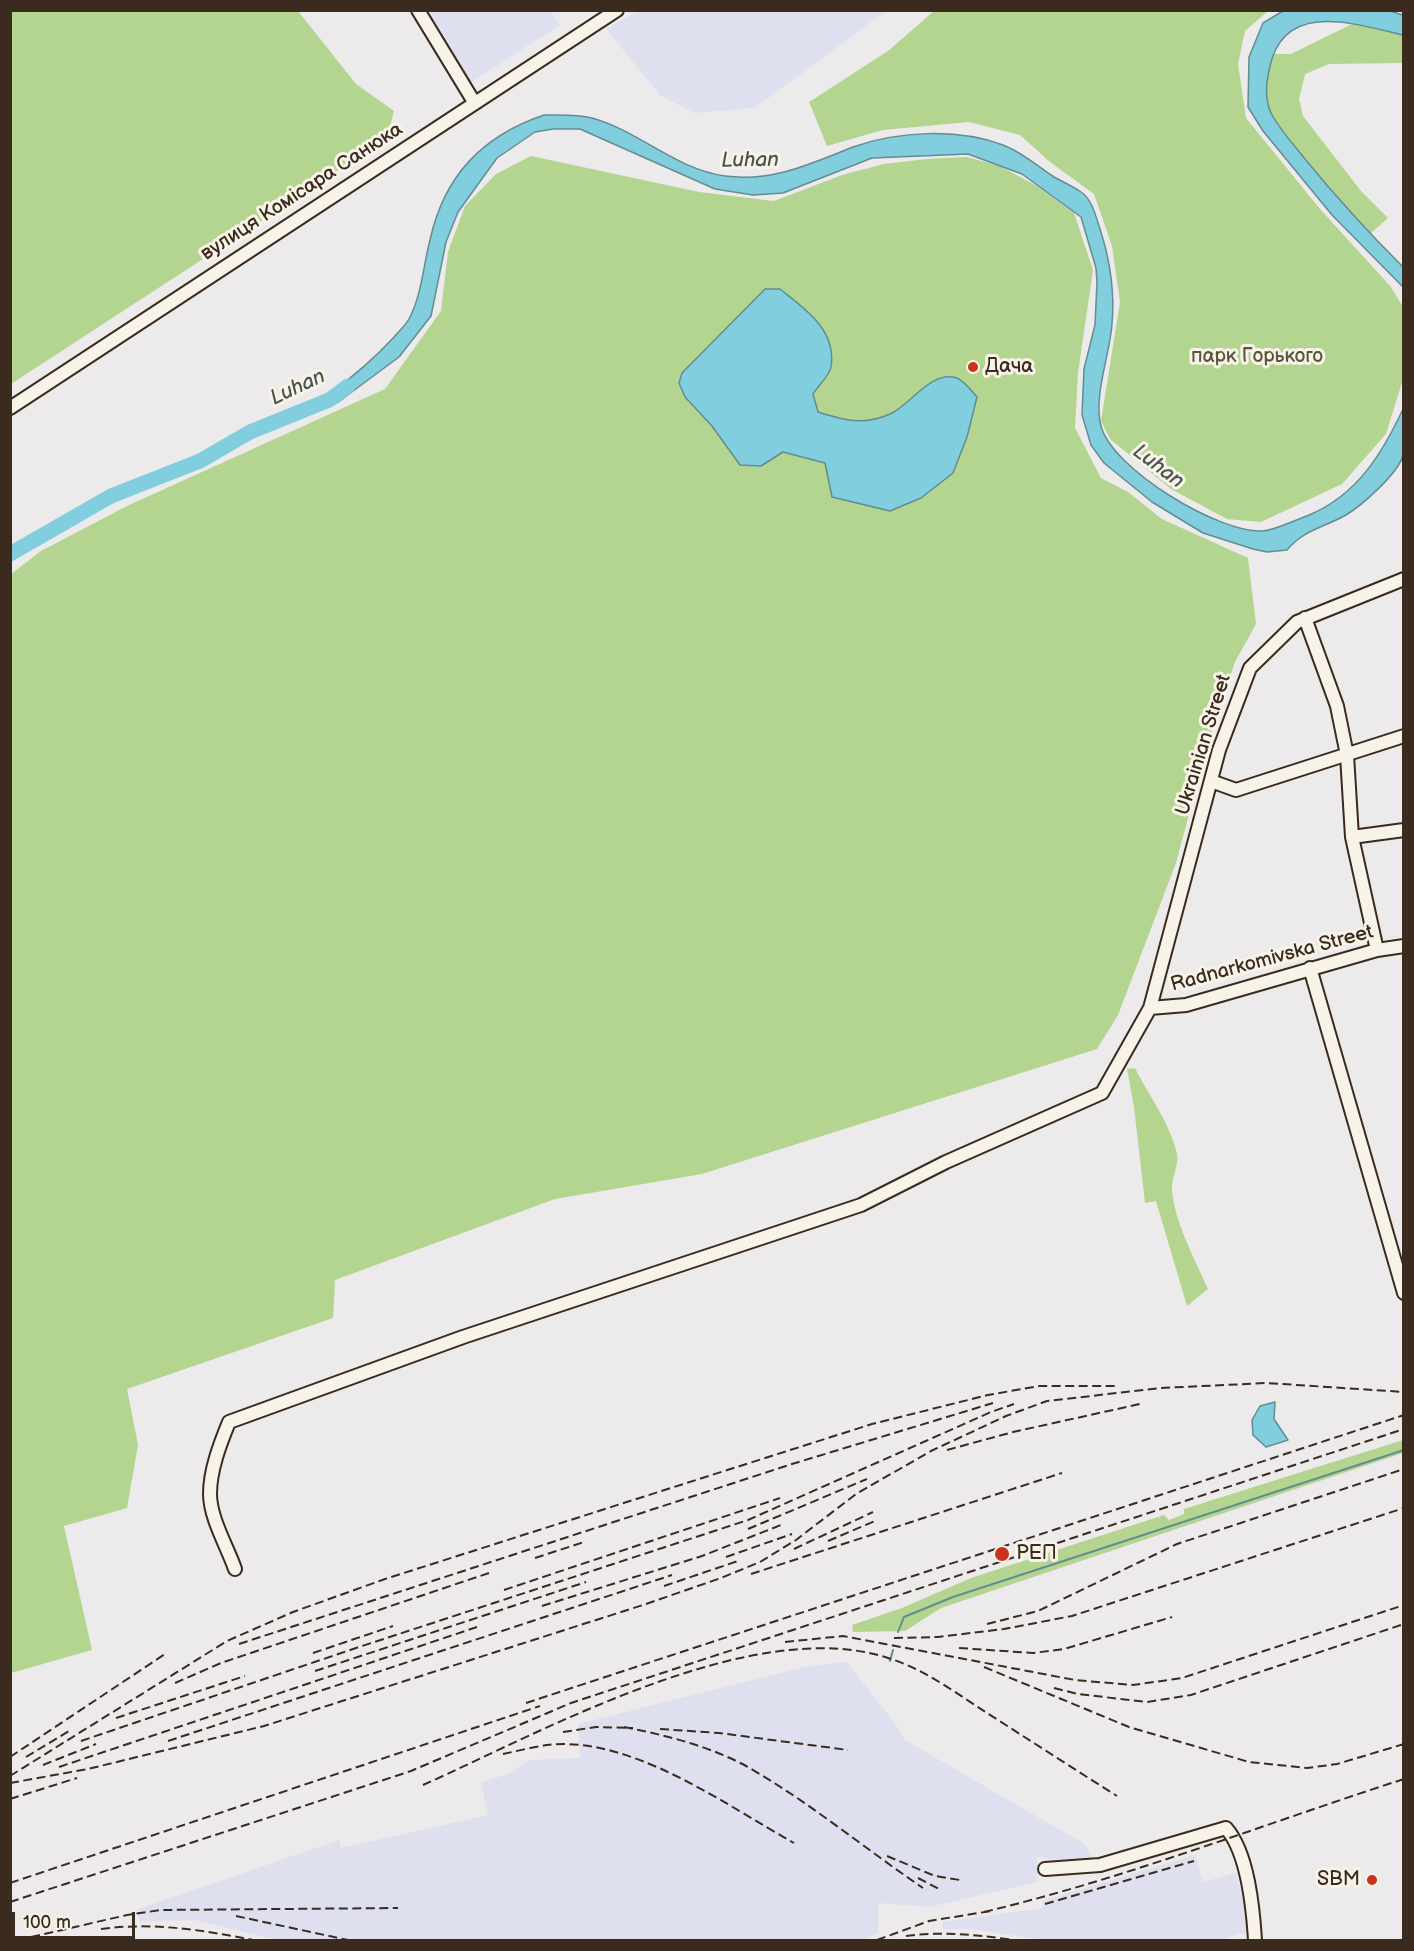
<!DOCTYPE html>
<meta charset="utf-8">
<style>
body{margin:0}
#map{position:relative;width:1414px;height:1951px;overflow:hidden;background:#eceaeb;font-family:"Balsamiq Sans",sans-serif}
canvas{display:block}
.frame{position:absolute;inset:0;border:12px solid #3b2a1e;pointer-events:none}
.scale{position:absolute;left:12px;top:1912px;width:123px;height:27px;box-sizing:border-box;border:3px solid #3b2a1e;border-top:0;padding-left:8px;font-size:18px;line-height:21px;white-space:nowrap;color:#3b2a1e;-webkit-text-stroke:4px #f7f3e8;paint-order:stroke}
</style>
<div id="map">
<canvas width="1414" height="1951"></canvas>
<div class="frame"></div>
<div class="scale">100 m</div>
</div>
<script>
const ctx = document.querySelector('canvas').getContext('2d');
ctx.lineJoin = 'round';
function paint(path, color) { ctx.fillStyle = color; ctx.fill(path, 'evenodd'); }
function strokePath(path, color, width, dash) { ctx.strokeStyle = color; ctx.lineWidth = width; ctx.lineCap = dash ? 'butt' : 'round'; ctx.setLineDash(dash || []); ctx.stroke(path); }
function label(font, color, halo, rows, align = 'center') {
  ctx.font = font + ' "Balsamiq Sans",sans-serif'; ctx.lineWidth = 6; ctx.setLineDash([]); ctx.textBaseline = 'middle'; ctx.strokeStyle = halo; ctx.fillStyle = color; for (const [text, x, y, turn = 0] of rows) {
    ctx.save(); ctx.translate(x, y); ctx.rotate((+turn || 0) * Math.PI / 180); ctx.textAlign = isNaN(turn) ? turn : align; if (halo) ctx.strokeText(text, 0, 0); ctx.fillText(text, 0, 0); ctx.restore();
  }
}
paint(new Path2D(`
 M423,11H550L560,25L470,83Z
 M638,11V10L886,11L755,108L694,113L660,95L606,29Z
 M847,1662L894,1722L905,1740L1086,1845L1093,1860L1067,1861L1037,1857L1038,1882L929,1907L878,1903V1933L863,1940H278L194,1920L139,1922L138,1909L339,1840L341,1848L488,1815L481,1782L508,1774L529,1760L580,1758L578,1724L804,1667Z
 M1195,1855L1203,1882L1236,1873L1251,1931L1219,1940H1042L971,1929H943L942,1922L1044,1908L1042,1901Z`), '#dfe0ef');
paint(new Path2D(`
 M11,10L298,11L356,84L394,111L387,139L11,384Z
 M934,11H1268L1245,31L1238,64L1246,118L1320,209L1391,287L1403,307L1404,376L1386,434L1342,484L1261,522L1227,519L1171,489L1110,439L1101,421L1120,302L1112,246L1094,194L1050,162L1020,135L969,122L883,130L827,146L809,102L888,51Z
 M1356,22L1403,34V63L1329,64L1305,74L1299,99L1303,116L1361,191L1388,218L1371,233C1346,209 1267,128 1266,95C1265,82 1270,67 1272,54H1291Z
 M531,156L699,192L774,201L842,175L884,164L927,159L967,157L1000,166L1037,186L1074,213L1093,270L1078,373L1075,428L1101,478L1128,492L1162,519L1248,558L1256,624L1235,662L1210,736L1176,863L1118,1015L1097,1049L702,1174L555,1199L335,1280L333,1318L127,1389L138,1445L127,1508L64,1526L92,1650L11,1673V574L41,551L127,506L385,389L441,311L448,252L465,206L496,174Z
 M1135,1068C1149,1096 1170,1123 1177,1154C1179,1166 1171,1178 1172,1190C1175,1224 1195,1259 1208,1289L1187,1306L1156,1201L1145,1203L1134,1107L1127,1069Z
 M1403,1440V1453L941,1608L905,1631L853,1632L852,1625L902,1608L971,1578L1164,1515L1169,1520L1184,1514V1509Z`), '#b4d58f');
const water = new Path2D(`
 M1390,11L1403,15V35C1355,24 1285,0 1270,66C1266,83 1264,99 1272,115C1281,131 1294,145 1305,159C1336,197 1369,233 1403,267V287L1332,215L1263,131L1248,107L1249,57L1263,23L1283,11Z
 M544,115C560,115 577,114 592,118C639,131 677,170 725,176C773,182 810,164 853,147C898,131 958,128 1003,145C1022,152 1037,166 1054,177C1063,182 1072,186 1081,192C1092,199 1096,217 1100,229C1110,260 1115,291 1112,324C1110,354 1093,397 1101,426C1112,469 1220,534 1263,531C1278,529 1295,520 1309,515C1357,495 1382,454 1403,409C1404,423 1407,442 1403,455C1399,473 1361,506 1346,515C1325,527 1303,530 1287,550L1267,552L1253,549L1203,533L1152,502L1104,463L1091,445L1082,415L1084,369L1095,325L1097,282L1096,268L1081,217L1022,174L968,154L872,158L783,193L753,195L715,189L580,129H553L535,132L497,158L458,212L446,242L431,316L399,357L337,403L329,394C354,376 374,359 394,337C399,331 405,326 409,319C422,294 423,267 430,240C444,176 482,136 544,115Z
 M765,289H780C805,309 837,330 831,367C830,375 818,386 813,394L818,412C844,420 863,426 890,414C910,406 931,369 957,378C964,381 972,391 977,397L967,437L953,473L921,498L890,511L832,497L825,463L783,452L761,466L740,465L712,426L685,397L679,383L682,373Z
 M1275,1402L1274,1419L1288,1440L1266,1447L1253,1435L1252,1420L1260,1406Z`);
paint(water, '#80cede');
strokePath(water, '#648c91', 1.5);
strokePath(new Path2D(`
 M898,1632L904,1617L953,1597L1404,1450
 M890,1661L893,1650`), '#648c91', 2);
strokePath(new Path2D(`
 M10,554L111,496L200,461L250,432L329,400L348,386`), '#80cede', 15);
const minor = new Path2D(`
 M418,10L474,102
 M10,408L617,10
 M1305,618L1337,706L1347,755L1352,837L1377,950
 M1211,781L1236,790L1404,736
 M1352,837L1404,830
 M1310,968L1404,1293
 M1150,1008L1186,1005L1377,950L1404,946
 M235,1569C227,1546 210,1518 210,1494C210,1470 220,1444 229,1422L463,1337L861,1205L946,1162L1102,1093L1150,1008L1219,750L1250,668L1297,622L1404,579
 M1045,1869L1100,1865L1226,1828C1248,1853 1253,1908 1255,1940`);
strokePath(minor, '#3b2a1e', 16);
strokePath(minor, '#f7f3e8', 12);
strokePath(new Path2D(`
 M947,1450L1013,1432L1140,1404
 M748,1529L867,1479
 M828,1541L875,1521
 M794,1549L873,1512
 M726,1557L792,1534
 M535,1558L584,1542
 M751,1574L1062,1473
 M664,1586L738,1561
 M504,1590L780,1498
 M542,1606L702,1556L781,1525
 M987,1624L1038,1611L1177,1544L1404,1469
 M894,1638L938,1637L1004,1629L1072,1616L1404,1508
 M785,1642L843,1636L1075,1680L1133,1685L1182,1678L1404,1605
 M239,1644L792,1464L993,1403
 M959,1648L1033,1653L1064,1649L1172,1617
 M313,1653L393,1626
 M984,1667L1129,1727L1249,1762L1307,1768L1337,1764L1404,1744
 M315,1671L586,1582
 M175,1683L221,1663L489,1573
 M1054,1688L1078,1694L1147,1702L1191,1695L1404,1624
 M526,1703L1404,1415
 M116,1718L245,1676
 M624,1727C665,1735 709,1746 746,1766C808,1801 864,1848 923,1888
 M660,1729L719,1733L848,1750
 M563,1732L596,1727L633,1728
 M81,1741L356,1648L748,1520L991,1412L1014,1404
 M168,1741L672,1575
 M503,1754C517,1751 533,1747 547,1745C630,1735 724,1804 794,1843
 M10,1757L165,1654
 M26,1757L69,1731
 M43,1765L96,1744
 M59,1767L477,1627
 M10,1776L227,1641L293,1612L385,1579L872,1424L988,1395L1039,1386H1118
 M10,1783L88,1769L264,1726L643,1605L721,1578L760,1562L796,1540L856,1494L931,1451L1006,1416L1047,1401L1161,1388L1267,1383L1404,1392
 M423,1785C546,1730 754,1614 888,1658C924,1669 956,1693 987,1713C1031,1741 1074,1769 1117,1796
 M10,1799L77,1778
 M887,1856L935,1876L960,1880
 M918,1878L939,1889
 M10,1883L540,1706
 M10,1902L411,1771L571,1703L1404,1429
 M1045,1904L1194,1861
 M984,1912C1127,1878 1264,1824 1404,1779
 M236,1916L348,1940
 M101,1929C152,1922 203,1930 253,1940
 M906,1936C943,1931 977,1935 1014,1940
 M18,1940L127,1915L161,1910L398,1908
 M877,1940L929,1921L991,1911`), '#3b2a1e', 2, [9, 4.5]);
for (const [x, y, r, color] of [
 [973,367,6,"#c8321e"],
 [1002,1554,8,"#c8321e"],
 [1372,1880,6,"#c8321e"]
]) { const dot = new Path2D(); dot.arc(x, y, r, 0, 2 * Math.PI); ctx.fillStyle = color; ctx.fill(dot); strokePath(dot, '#f7f3e8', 2); }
label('20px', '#3b2a1e', '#f7f3e8', [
 ["вулиця Комісара Санюка",302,192,-33],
 ["Ukrainian Street",1204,745,-73],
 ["Radnarkomivska Street",1272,959,-15]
]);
label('20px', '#59553a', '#f7f3e8', [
 ["парк Горького",1257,357]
]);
label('20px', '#3b2a1e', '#f7f3e8', [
 ["Дача",985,367],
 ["РЕП",1016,1554],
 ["SBM",1360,1880,"right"]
], 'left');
label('italic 21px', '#4c534e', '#f7f3e8', [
 ["Luhan",750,161,-1],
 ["Luhan",298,388,-25],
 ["Luhan",1158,467,37]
]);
</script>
